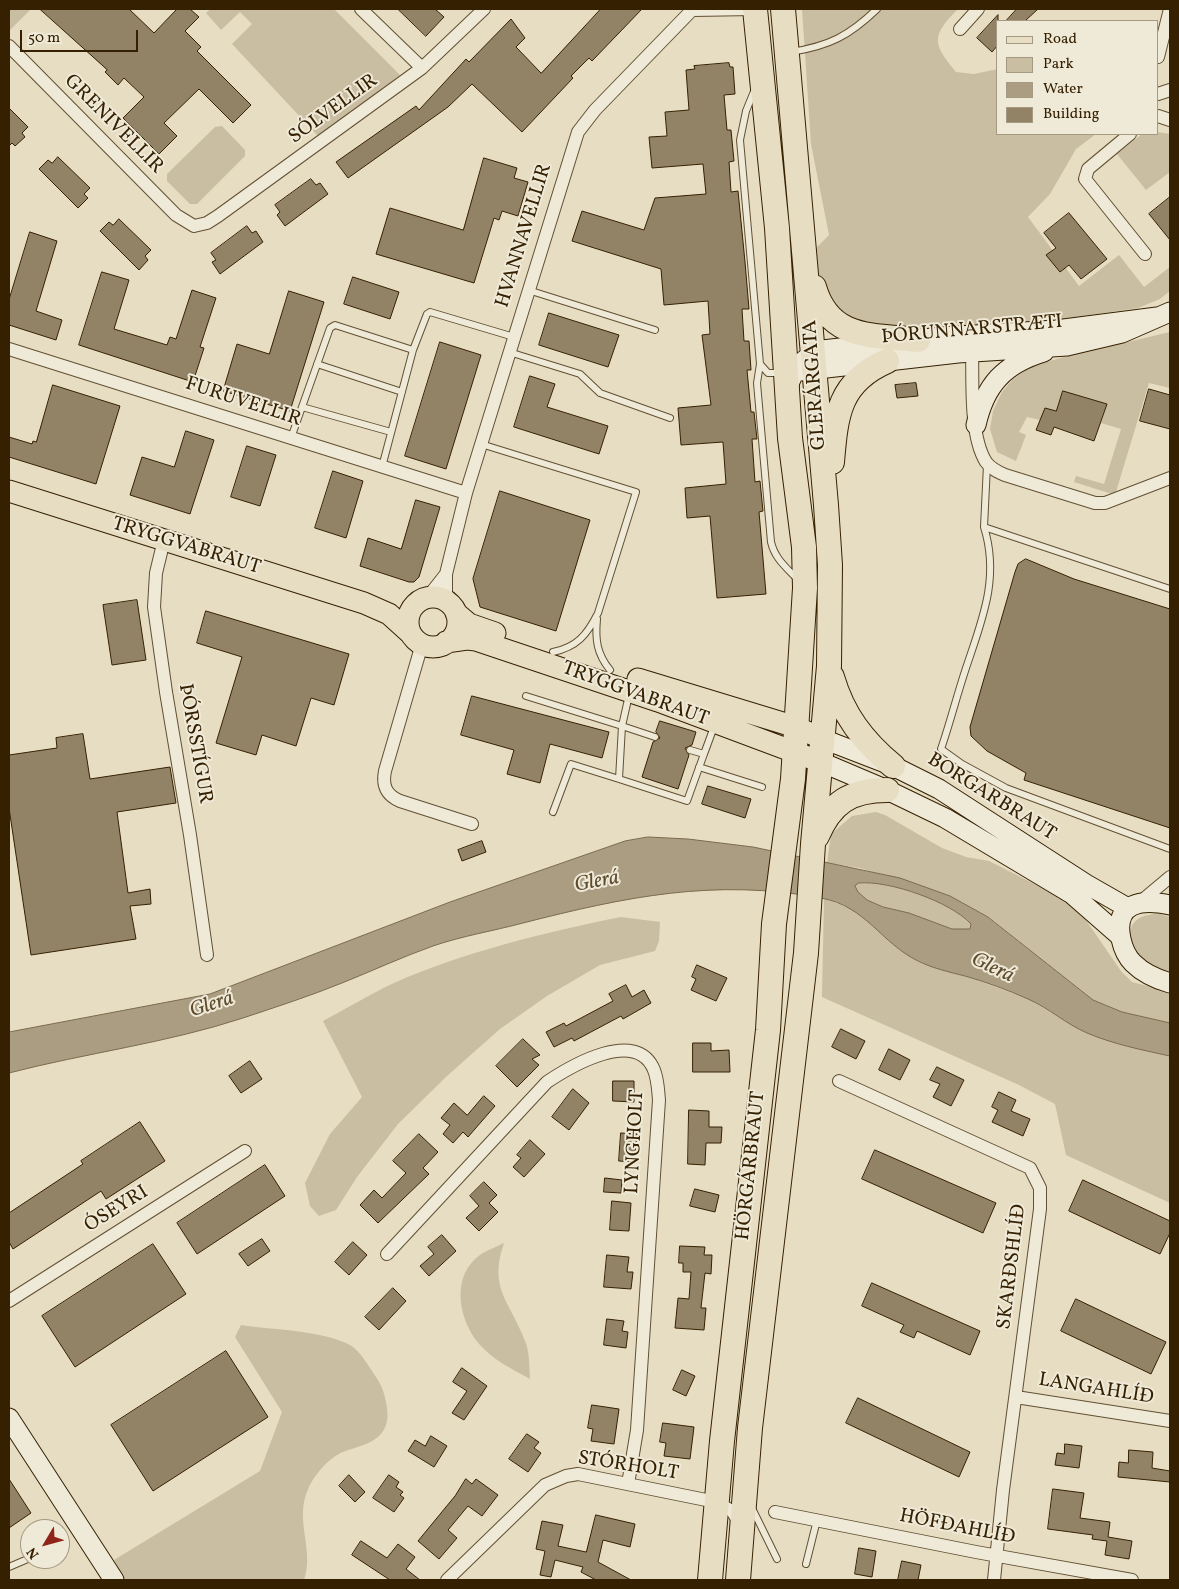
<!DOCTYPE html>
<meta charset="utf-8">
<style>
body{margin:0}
#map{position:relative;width:1179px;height:1589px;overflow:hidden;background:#e7ddc3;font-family:Vollkorn,serif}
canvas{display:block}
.frame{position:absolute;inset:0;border:10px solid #352101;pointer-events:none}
.legend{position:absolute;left:996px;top:20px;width:162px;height:115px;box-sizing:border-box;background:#efe9d8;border:1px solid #a59982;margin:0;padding:6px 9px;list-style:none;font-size:15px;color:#352101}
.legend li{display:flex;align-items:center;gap:10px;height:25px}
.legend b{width:25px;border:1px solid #a59982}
.north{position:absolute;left:20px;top:1519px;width:50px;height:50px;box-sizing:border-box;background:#efe9d8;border:1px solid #a59982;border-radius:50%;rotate:233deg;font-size:14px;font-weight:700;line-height:20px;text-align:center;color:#352101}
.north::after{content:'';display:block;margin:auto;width:18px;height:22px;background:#8f2418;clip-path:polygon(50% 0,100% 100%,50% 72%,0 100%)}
.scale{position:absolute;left:20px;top:30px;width:118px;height:22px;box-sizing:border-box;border:2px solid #352101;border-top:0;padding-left:6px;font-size:15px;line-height:18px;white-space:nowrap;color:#352101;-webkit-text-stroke:4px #efe9d8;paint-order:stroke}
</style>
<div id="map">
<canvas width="1179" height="1589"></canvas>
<div class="frame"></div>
<ul class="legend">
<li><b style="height:6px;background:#e7ddc3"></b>Road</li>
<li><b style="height:14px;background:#c9bda2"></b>Park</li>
<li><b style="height:14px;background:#aa9d81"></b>Water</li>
<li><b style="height:14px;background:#928366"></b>Building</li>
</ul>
<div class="north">N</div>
<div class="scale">50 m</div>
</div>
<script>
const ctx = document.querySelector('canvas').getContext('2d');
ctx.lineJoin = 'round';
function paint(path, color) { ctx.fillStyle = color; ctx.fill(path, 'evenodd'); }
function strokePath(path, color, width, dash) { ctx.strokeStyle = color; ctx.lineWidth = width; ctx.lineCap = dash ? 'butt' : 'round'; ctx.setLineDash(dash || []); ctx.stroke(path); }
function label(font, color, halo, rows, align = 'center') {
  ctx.font = font + ' Vollkorn,serif'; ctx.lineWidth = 4; ctx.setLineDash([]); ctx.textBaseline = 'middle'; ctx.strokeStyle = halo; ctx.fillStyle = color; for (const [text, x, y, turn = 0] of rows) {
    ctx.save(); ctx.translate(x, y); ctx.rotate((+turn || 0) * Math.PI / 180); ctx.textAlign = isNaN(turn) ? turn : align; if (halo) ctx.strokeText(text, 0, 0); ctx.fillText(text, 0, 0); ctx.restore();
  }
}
paint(new Path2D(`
 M9,9H31L9,31Z
 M211,9H334L400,75L319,137L232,44L252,24L240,12L221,30L206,13Z
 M802,9H958C931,36 932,43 956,72L974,74L998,69V134H1096L1076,149L1050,194L1028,217L1079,286L1119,255L1144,287L1170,267V291L1160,299L1138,308L987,330H862L820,296L814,250L829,235L811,144Z
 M222,126L245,150V156L197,204H190L167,181V174L215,127Z
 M1158,132L1170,134V172L1146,190L1117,154L1142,134Z
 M1170,332V388L1149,383L1115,495L1074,482L1076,476L1104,484L1121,429L1101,423L1107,404L1063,391L1056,411L1045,408L1040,420L1027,417L1019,432L1026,435L1016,461L997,452L990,429L993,411L1002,392L1013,379L1030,367L1060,358Z
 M876,812L885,815L942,848L966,857L989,861L1068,901L1081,913L1121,971L1132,982L1170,992V1023L1122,1012L1093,1000L989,917L950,896L860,868L827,863L831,834L852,816Z
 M859,883C889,880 951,902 971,924L970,929H952L909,913L883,907L867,900L858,892L855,886Z
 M824,898L856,911L900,950L919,962L977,980L1031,1000L1087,1033L1124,1045L1170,1056V1203L1066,1155L1055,1104L1019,1085L822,997Z
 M1157,913L1170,917V973C1159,969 1147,966 1139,958C1129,948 1125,928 1138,919C1143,915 1151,915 1157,913Z
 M621,917L660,922L659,941L655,951L600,965L547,996L500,1029L447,1076L398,1124L357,1177L336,1210L319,1216L310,1206L305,1183L330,1134L362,1097L323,1021C346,1009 370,994 394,983C463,952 547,932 621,917Z
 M504,1243C488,1289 510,1301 525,1341C530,1353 529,1367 530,1379C514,1370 495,1361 482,1347C458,1322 449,1274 483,1253C490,1249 498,1246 504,1243Z
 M241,1325C273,1330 321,1330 350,1345C359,1350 366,1362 372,1371C378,1380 383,1387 385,1398C388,1410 390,1423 381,1434C371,1445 355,1447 343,1452C330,1457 315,1474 309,1487C293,1519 315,1549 304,1580H125L114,1560L260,1471L282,1412L235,1337Z`), '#c9bda2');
const water = new Path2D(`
 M648,837L688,839L753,847L900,878L950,896L988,917L1093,1000L1122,1012L1170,1023V1056C1142,1050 1113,1044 1087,1033C1066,1024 1049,1008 1028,999C1008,990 986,982 965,976C949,972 932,968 918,961C881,943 866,906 821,898C715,878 625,897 523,923C493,931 462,936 433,946C402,957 372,971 342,983C310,996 276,1007 243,1018C167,1043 86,1053 9,1073V1032L210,994L450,902L625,841ZM859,883C889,880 951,902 971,924L970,929H952L909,913L883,907L867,900L858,892L855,886Z`);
paint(water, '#aa9d81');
strokePath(water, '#7b6b4e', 1);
const building = new Path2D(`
 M40,9H129L154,33L177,9H190L199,17L185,31L201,47L197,51L251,105L233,123L199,89L164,123L177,136L159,154L123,118L144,97L124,78L118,85L105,72L107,70Z
 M398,9H435L444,17L426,36Z
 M601,9H642L592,61L589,58L571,76L573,78L522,132L472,84L448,107L348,178L336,162L416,106L419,110L466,59L469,62L511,19L525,38L516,47L541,73Z
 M1017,9H1038L1025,21H1006Z
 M998,15V45L992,52L977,38Z
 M729,63L730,67H733L735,94L724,95L727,130H731L734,161L729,162L731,192L738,191L745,262L749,309H742L744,341H749L751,370H747L751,412H754L757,439H752L755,482L760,481L763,511L759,512L766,594L717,598L710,516L687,518L685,488L726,484L723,442L681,445L678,408L711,405L702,335L710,334L708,301L664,305L661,269L572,241L582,211L644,230L655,198L706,194L703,164L652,168L649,137L667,136L665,112L689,110L686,70L695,69L694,66Z
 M9,108L28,127L22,133L25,137L15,146L12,143L9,146Z
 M58,157L90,188L84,194L88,198L78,208L39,169L48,160L52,163Z
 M484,158L517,168L514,178L528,182L518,216L502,211L499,220L494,218L474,283L376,254L390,208L463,230Z
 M311,179L316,185L320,183L328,194L285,226L277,215L280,212L275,205Z
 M1170,197V240L1149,214Z
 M1069,213L1107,259L1081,279L1069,265L1060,272L1046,255L1056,248L1044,233Z
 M119,219L151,250L145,256L148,260L139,270L100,231L109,222L113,225Z
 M247,226L252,233L256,231L263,242L220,274L212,262L216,260L211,253Z
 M30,232L57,241L36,311L62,320L56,340L9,325V300Z
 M102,272L129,280L114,329L167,345L170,337L176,339L192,290L216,298L200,347L204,348L193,382L79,345Z
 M353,277L399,292L390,319L344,304Z
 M289,291L324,302L290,411L223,391L237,344L269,354Z
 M549,313L619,335L608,367L539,345Z
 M440,342L481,355L446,469L405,456Z
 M530,376L555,384L547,407L608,426L599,454L514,427Z
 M916,383L918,396L897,398L895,385Z
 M53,385L120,406L96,484L9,457V437L32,444L33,441L36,442Z
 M1149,389L1170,395V429L1140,421Z
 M1063,391L1107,404L1094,441L1054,427L1051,435L1036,430L1045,408L1056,411Z
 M186,431L214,440L190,514L130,495L142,457L174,467Z
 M247,446L276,455L260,506L231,497Z
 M333,471L363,481L346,538L315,528Z
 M500,491L590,520L556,631L480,607L473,579Z
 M416,500L440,507L419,577L414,582H409L360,566L368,538L401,549Z
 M1026,559L1074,579L1170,609V828L1024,780L1026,773L987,751L971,736L970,727L1015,572L1018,564Z
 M137,600L146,660L112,665L103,605Z
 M206,611L349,654L334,705L311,698L296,746L262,735L256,755L216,743L242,657L197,643Z
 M472,696L609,732L602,758L550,744L540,783L507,774L514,750L461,735Z
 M660,721L696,732L692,745L685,748L689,755L678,789L642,777L653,742L660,738L656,732Z
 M83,734L90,779L170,767L176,803L117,812L128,893L150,889L151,904L130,906L136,939L31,955L9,808V755L57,748L56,738Z
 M708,786L751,799L745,818L702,804Z
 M482,841L486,852L462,861L458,850Z
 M697,965L727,978L716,1001L691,990L696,979L692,977Z
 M626,985L632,997L644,990L651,1003L623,1019L621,1016L574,1041L572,1038L554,1047L546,1032L564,1023L566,1026L613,1001L609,994Z
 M841,1029L865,1041L856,1059L832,1047Z
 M523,1039L540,1055L532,1059L539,1065L517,1087L496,1066Z
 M693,1043H711V1051L729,1050L730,1072H693Z
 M889,1049L910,1060L900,1080L879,1070Z
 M250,1061L262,1079L241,1093L229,1076Z
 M937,1067L964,1080L951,1106L933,1097L940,1084L930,1080Z
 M613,1081H634V1102L613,1101Z
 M573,1089L589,1103L569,1130L552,1117Z
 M999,1092L1016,1100L1011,1111L1030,1119L1023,1136L992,1122L998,1110L992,1107Z
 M484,1096L495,1106L468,1137L463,1132L453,1143L443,1134L450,1125L441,1118L454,1103L467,1115Z
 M689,1110L709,1111V1127H722L721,1143H706L705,1165L688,1164Z
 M140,1122L165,1161L106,1199L101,1191L13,1249L9,1242V1213L83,1164L81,1161Z
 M621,1133L637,1134L634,1162L619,1161Z
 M419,1134L438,1152L423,1168L429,1174L378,1223L360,1205L374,1190L382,1198L406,1173L393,1161Z
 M530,1140L545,1154L524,1177L513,1167L521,1158L517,1155Z
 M875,1150L996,1203L983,1233L862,1179Z
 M265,1165L285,1196L197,1254L177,1223Z
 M605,1178L622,1180L621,1193L604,1192Z
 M1083,1180L1170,1221V1233L1160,1254L1069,1211Z
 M484,1182L497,1195L489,1203L498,1212L479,1231L466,1218L479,1206L470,1196Z
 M695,1189L719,1195L715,1212L690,1206Z
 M612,1201L631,1203L629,1231L610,1230Z
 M442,1235L456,1251L429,1276L420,1266L434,1254L428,1247Z
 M262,1239L270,1251L248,1266L239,1254Z
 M353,1242L367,1255L349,1275L335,1262Z
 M153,1244L186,1294L75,1367L42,1316Z
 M680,1246L705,1247L704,1255H712L711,1274L705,1273L701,1308H706L704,1330L675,1328L678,1298L689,1299L691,1272H683V1263H679Z
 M607,1255L629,1257L627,1272H633L631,1289L604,1287Z
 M872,1283L980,1331L970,1355L917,1331L914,1338L900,1332L904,1325L862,1306Z
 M393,1288L406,1301L379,1330L365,1317Z
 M1076,1299L1166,1342L1151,1374L1061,1331Z
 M607,1319L624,1321L622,1331L628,1332L626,1348L604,1345Z
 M226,1351L268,1417L153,1491L111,1425Z
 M462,1368L487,1386L464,1420L452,1413L467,1391L453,1382Z
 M682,1370L695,1376L686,1396L673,1390Z
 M858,1398L970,1452L959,1477L846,1423Z
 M592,1405L619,1409L614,1444L591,1441L593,1429L588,1428Z
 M663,1423L694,1427L690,1459L664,1456L666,1443L660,1442Z
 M527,1434L539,1442L534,1448L541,1453L528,1472L509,1459Z
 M431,1436L447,1446L434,1467L408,1451L415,1440L425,1446Z
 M1065,1444L1082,1446L1079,1468L1055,1465L1057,1453L1064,1454Z
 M1129,1450L1153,1452L1152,1468L1170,1471V1482L1118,1477L1119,1462L1128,1463Z
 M349,1475L365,1492L355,1502L339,1486Z
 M389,1475L399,1482L396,1487L403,1492L400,1495L404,1498L394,1512L373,1498Z
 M9,1479L31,1513L9,1528Z
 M466,1479L472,1484L476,1479L498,1495L482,1516L468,1506L448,1530L457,1538L439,1559L418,1541L455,1496Z
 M1053,1489L1084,1493L1080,1518L1110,1522L1108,1537L1132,1541L1129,1559L1105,1555L1107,1541L1092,1539L1093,1535L1048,1529Z
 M596,1515L635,1524L630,1547L603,1540L598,1562L631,1580H596L581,1572L583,1567L555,1560L551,1577L540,1575L545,1551L536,1549L542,1521L563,1525L558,1546L586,1552Z
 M361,1541L387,1558L398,1544L415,1557L406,1569L420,1580H390L352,1555Z
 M859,1548L876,1551L872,1577L855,1574Z
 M902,1561L921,1565L918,1580H898Z`);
paint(building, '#928366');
strokePath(building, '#352101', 1);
const lane = new Path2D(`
 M791,52C829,46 849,36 877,9
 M755,89L746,111L740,140L760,364L757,383L771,542C775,559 786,567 798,580
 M528,290L655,330
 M509,352L580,374L600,393L670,418
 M317,364L402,392
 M760,364L768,373H782
 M302,407L391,432
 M291,438L330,328L335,325L413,350
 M481,444L636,492L598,613C587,635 577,647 553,652
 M987,465L984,527L1170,589
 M382,467L413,350L427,314L430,312L514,337
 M984,527C1000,578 982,620 966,668C957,695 950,723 941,749L962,764L1006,788L1170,849
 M597,619C595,640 597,654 610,670
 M629,695L622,726L655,737
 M526,696L622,726L619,779L687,801L704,754
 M690,750L704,754L715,724
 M699,767L762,787
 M553,812L571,764L619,779
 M751,1506L777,1559
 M806,1564L817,1520
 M9,1567L30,1558`);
const street = new Path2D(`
 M361,9L422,68
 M960,29L978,9
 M9,46L176,215L194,226L207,223L218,216L422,68L484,9
 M1158,57L1170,9
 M1158,94L1170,90
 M1158,116L1170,120
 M1130,134L1088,169L1085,179L1145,254
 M972,346C973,378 969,435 986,462C991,469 998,472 1005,475L1095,503H1105L1170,478
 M9,349L466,493
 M164,540L156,573L154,607L166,692L190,835L207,955
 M446,574V593L450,604
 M427,598L446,574L466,493L578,132L595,110L692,10L755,9
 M422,644L385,771C382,786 386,795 400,801L472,824
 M1139,903L1170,877
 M839,1081L1030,1168L1040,1188V1209L1003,1490L994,1580
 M387,1254L547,1082C571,1066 637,1027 654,1070C658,1080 658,1090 659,1100L637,1430L628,1484
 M9,1301L245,1151
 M1016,1397L1170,1421
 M775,1512L976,1552L1132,1580
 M447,1580L545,1485L566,1476L578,1474L716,1502L732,1511L741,1525`);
const secondary = new Path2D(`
 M800,371L958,353L1067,346L1122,333L1170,312
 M788,388C793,369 803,357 822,350L942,337L1056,330L1157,317
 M976,425C985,385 1004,364 1044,352
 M823,739L893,766L939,789L1086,884L1128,908
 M821,762L887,790L945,818L1072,894L1120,936
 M1170,905C1142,899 1113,902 1121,939C1123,948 1126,956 1133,963C1143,973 1156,979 1170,983
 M9,1418L114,1580`);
const primary = new Path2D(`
 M9,491L364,603L389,614L410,633
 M408 622a25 25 0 1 1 50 0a25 25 0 1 1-50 0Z
 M456,613L469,624L495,633
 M446,642L467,639L476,640L658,701L821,762
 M638,679L796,727L823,739`);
const highway = new Path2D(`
 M814,287C829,340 872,335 918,340
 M832,462C836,414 839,382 887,361
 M832,677C843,715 863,741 893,766
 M817,836C831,803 850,790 887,790
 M710,1580L722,1441L768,1030L774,924L793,779L805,588L804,547L790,438L777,228L755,9
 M738,1580L750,1428L806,953L813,844L829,666L830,565L826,505L783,9`);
strokePath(lane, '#625032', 8);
strokePath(street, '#625032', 14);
strokePath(secondary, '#352101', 21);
strokePath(primary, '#352101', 23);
strokePath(highway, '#352101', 26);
strokePath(lane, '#efe9d8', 6);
strokePath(street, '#efe9d8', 12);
strokePath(secondary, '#efe9d8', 19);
strokePath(primary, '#e7ddc3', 21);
strokePath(highway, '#e7ddc3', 24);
label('20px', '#352101', '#efe9d8', [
 ["SÓLVELLIR",334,110,-36],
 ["GRENIVELLIR",113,125,45],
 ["HVANNAVELLIR",525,236,-73],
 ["ÞÓRUNNARSTRÆTI",972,331,-5],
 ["GLERÁRGATA",816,385,-94],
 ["FURUVELLIR",243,403,18],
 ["TRYGGVABRAUT",186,547,17],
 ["TRYGGVABRAUT",635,695,20],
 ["ÞÓRSSTÍGUR",194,744,80],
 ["BORGARBRAUT",991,798,32],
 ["LYNGHOLT",636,1142,-87],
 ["HÖRGÁRBRAUT",752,1166,-84],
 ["ÓSEYRI",117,1210,-32],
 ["SKARÐSHLÍÐ",1013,1267,-83],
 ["LANGAHLÍÐ",1096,1390,9],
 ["STÓRHOLT",628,1467,9],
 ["HÖFÐAHLÍÐ",957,1528,11]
]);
label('italic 21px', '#5e4c2e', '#efe9d8', [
 ["Glerá",597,883,-11],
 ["Glerá",992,969,25],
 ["Glerá",212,1006,-18]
]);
</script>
